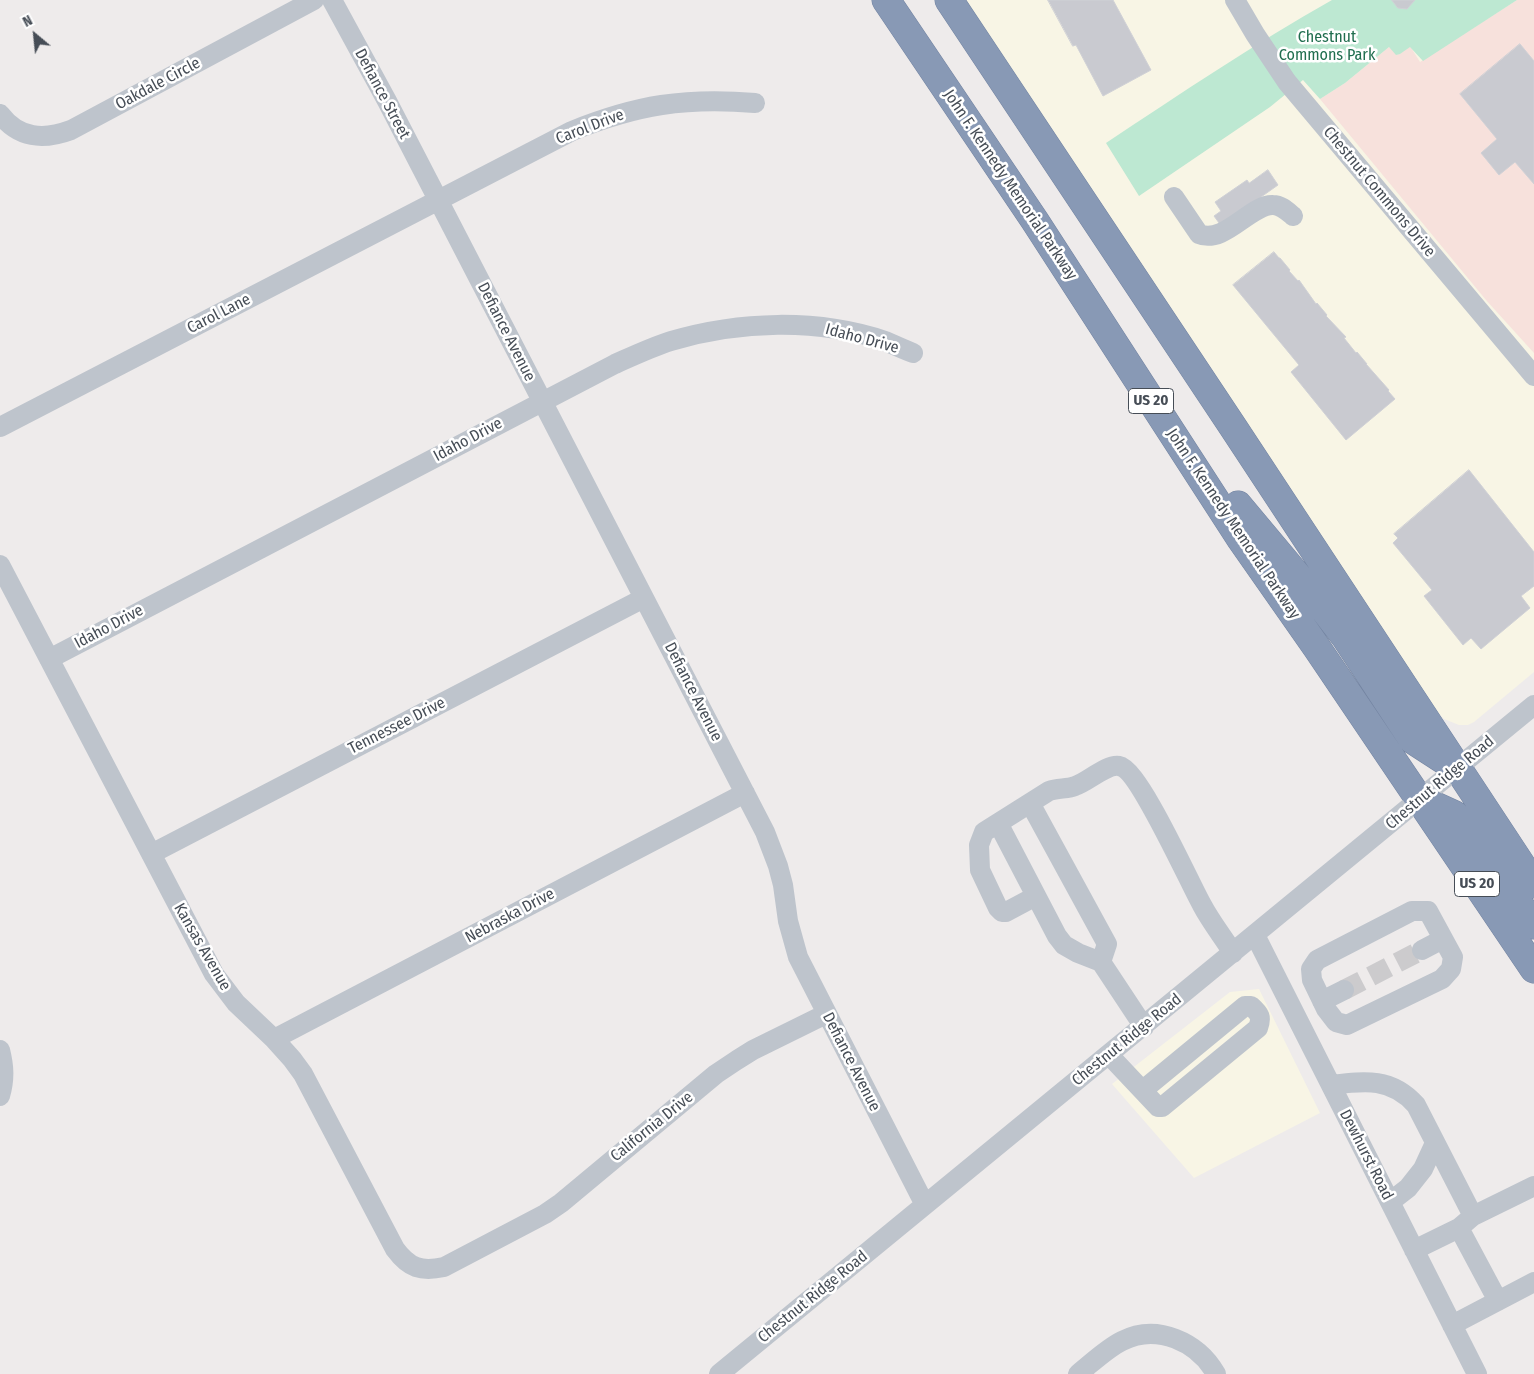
<!DOCTYPE html>
<style>
body{margin:0}
#map{position:relative;width:1534px;height:1374px;overflow:hidden;background:#eeebeb;font-family:"Fira Sans Condensed",sans-serif}
canvas{display:block}
.north{position:absolute;left:10px;top:10px;width:50px;height:50px;-webkit-text-stroke:4px #fff;paint-order:stroke;rotate:332deg;font-size:14px;font-weight:700;line-height:20px;text-align:center;color:#464d56}
.north::after{content:'';display:block;margin:auto;width:18px;height:22px;background:#464d56;clip-path:polygon(50% 0,100% 100%,50% 72%,0 100%)}
</style>
<div id="map">
<canvas width="1534" height="1374"></canvas>
<div class="north">N</div>
</div>
<script>
const ctx = document.querySelector('canvas').getContext('2d');
ctx.lineJoin = 'round';
function paint(path, color) { ctx.fillStyle = color; ctx.fill(path, 'evenodd'); }
function strokePath(path, color, width, dash) { ctx.strokeStyle = color; ctx.lineWidth = width; ctx.lineCap = dash ? 'butt' : 'round'; ctx.setLineDash(dash || []); ctx.stroke(path); }
function label(font, color, halo, rows, align = 'center') {
  ctx.font = font + ' "Fira Sans Condensed",sans-serif'; ctx.lineWidth = 5; ctx.setLineDash([]); ctx.textBaseline = 'middle'; ctx.strokeStyle = halo; ctx.fillStyle = color; for (const [text, x, y, turn = 0] of rows) {
    ctx.save(); ctx.translate(x, y); ctx.rotate((+turn || 0) * Math.PI / 180); ctx.textAlign = isNaN(turn) ? turn : align; if (halo) ctx.strokeText(text, 0, 0); ctx.fillText(text, 0, 0); ctx.restore();
  }
}
paint(new Path2D(`
 M966,0H1534V672L1474,722L1468,725H1459L1444,719L1439,714L1229,395Z
 M1259,989L1320,1113L1194,1178L1112,1084L1230,992Z`), '#f8f5e5');
paint(new Path2D(`
 M1517,0H1534V353L1486,300L1320,99L1345,83L1389,47L1400,54L1410,46L1420,62Z`), '#f7e1dc');
paint(new Path2D(`
 M1332,0H1517L1423,61L1410,47L1400,54L1396,55L1389,47L1345,83L1320,99L1303,80L1270,107L1139,196L1106,143C1180,94 1254,44 1332,0Z`), '#bde8d2');
const building = new Path2D(`
 M1048,0H1113L1151,70L1103,96L1076,45L1073,46Z
 M1392,0H1415L1407,9L1398,8Z
 M1520,44L1534,61V184L1515,162L1499,175L1481,153L1497,139L1460,94Z
 M1268,170L1278,185L1261,197L1263,199L1222,227L1214,216L1221,211L1215,202L1247,180L1249,183Z
 M1274,252L1279,258H1280L1290,270L1289,271L1298,281L1299,280L1316,304L1317,303L1327,315L1326,316L1346,337L1344,338L1356,353L1357,352L1367,364H1366L1389,390L1388,391L1395,399L1346,440L1291,372L1299,365L1233,285Z
 M1469,470L1534,552V586L1521,596L1530,608L1481,649L1471,638L1463,645L1424,596L1432,590L1393,543L1398,538L1394,534Z`);
paint(building, '#c9cad0');
strokePath(building, '#d0d1d6', 1);
strokePath(new Path2D(`
 M1344,990L1422,950`), '#cccbcd', 20, [20, 10]);
const highway = new Path2D(`
 M886,0L1035,221L1240,538L1317,648L1534,969
 M949,0L1233,427L1534,884
 M1238,505L1310,591L1346,638L1413,740L1450,764
 M1420,799L1455,815L1534,925`);
strokePath(highway, '#7384a1', 29);
strokePath(new Path2D(`
 M332,0L387,101L765,832L778,866L783,885L788,921L798,957L925,1205
 M1235,0L1255,34L1287,82L1534,376
 M0,114C19,139 44,140 71,130L314,0
 M1174,197L1199,234C1224,245 1251,204 1273,205C1281,205 1287,211 1293,216
 M0,427L572,131C636,105 686,97 755,103
 M0,565L214,974L236,1003L274,1039L292,1059L303,1074L395,1249C409,1268 421,1272 444,1267L545,1214L561,1203L716,1074L737,1060L753,1050L826,1014
 M49,659L615,364C633,356 652,347 671,341C739,321 817,318 885,341C894,345 903,349 913,353
 M1030,803L1107,944L1101,962
 M998,823L1057,936L1064,945L1078,953L1101,962L1144,1027
 M151,854L644,598
 M1036,896L1006,912H1002L998,908L980,870L979,845L984,832L1049,791C1058,788 1068,789 1075,786C1088,782 1106,764 1119,766C1139,769 1190,884 1202,905C1211,922 1223,937 1233,953
 M1412,911H1428L1453,957L1451,969L1442,979L1347,1025L1336,1022L1326,1009L1312,980L1311,969L1317,960Z
 M1255,935L1477,1374
 M1422,950L1443,939
 M1322,1001L1344,990
 M274,1039L745,793
 M0,1050C4,1066 5,1079 0,1096
 M1109,1055L1158,1107H1162L1258,1028C1262,1017 1260,1014 1251,1006H1245L1143,1090
 M1331,1085C1364,1081 1391,1077 1416,1105L1473,1216
 M1390,1202L1408,1188L1423,1169L1435,1143
 M1414,1250L1459,1228
 M1498,1301L1459,1228L1473,1216L1534,1186
 M1452,1325L1534,1282
 M719,1374L1534,705
 M1078,1374C1092,1363 1106,1349 1122,1341C1157,1323 1198,1342 1216,1374`), '#bec4cc', 20);
strokePath(highway, '#8899b5', 28);
for (const [x, y, w] of [
 [1151,401,45],
 [1477,884,45]
]) { const box = new Path2D(); box.roundRect(x - w / 2, y - 12.5, w, 25, 4); ctx.fillStyle = '#fff'; ctx.fill(box); strokePath(box, '#464d56', 1); }
label('bold 15px', '#464d56', null, [
 ["US 20",1151,401],
 ["US 20",1477,884]
]);
label('16px', '#206e4f', '#fff', [
 ["Chestnut",1327,38],
 ["Commons Park",1327,56]
]);
label('16px', '#464d56', '#fff', [
 ["Oakdale Circle",158,84,-28],
 ["Defiance Street",382,94,62],
 ["Carol Drive",590,127,-21],
 ["John F. Kennedy Memorial Parkway",1010,185,56],
 ["Chestnut Commons Drive",1379,192,50],
 ["Carol Lane",219,314,-27],
 ["Defiance Avenue",506,332,63],
 ["Idaho Drive",862,339,15],
 ["Idaho Drive",468,440,-28],
 ["John F. Kennedy Memorial Parkway",1233,524,56],
 ["Idaho Drive",109,627,-28],
 ["Defiance Avenue",693,692,63],
 ["Tennessee Drive",397,726,-27],
 ["Chestnut Ridge Road",1440,783,-40],
 ["Nebraska Drive",510,916,-28],
 ["Kansas Avenue",202,947,60],
 ["Chestnut Ridge Road",1127,1040,-39],
 ["Defiance Avenue",851,1062,63],
 ["California Drive",652,1127,-39],
 ["Dewhurst Road",1366,1155,63],
 ["Chestnut Ridge Road",813,1297,-39]
]);
</script>
